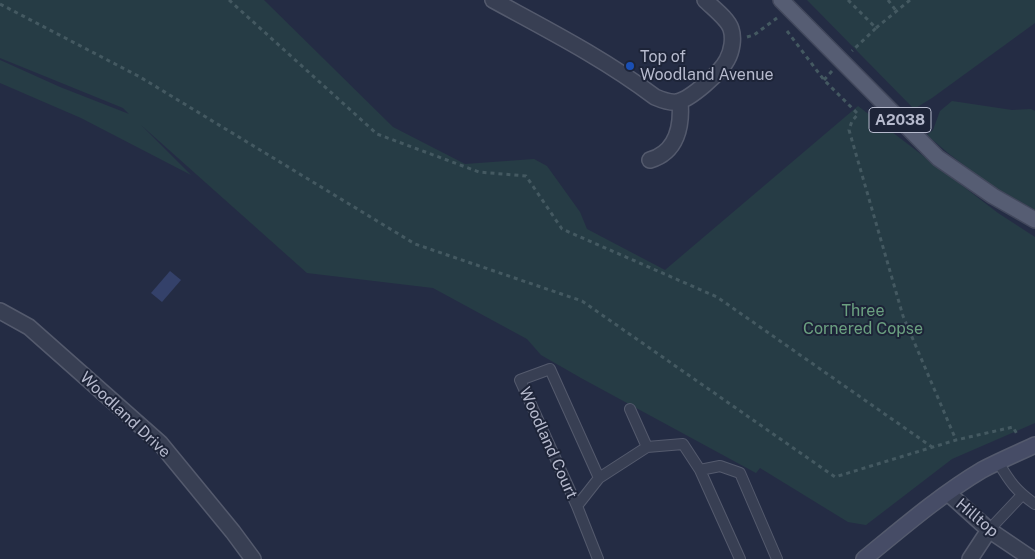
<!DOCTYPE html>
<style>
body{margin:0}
canvas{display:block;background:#242c44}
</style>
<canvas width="1035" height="559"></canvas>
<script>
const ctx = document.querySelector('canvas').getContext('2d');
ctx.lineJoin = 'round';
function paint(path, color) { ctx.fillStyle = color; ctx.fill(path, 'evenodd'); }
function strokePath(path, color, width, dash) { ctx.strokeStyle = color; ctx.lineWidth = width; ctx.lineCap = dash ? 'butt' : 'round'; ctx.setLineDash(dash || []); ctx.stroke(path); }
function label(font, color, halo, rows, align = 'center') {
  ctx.font = font + ' "Public Sans",sans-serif'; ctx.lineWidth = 4; ctx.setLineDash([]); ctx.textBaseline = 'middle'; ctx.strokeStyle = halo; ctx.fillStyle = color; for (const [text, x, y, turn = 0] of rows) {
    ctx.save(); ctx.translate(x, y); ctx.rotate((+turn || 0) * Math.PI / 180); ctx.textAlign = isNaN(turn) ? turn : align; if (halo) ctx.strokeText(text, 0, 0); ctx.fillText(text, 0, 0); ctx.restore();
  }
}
paint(new Path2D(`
 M0,0H264L393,127L465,164L534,159L547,166L580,212L587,229L665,270L858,106L998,213L1035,237V423L952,459L866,525L848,522L760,468L756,473L581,378L541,355L527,339L433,288L307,273L141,125L191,175L81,118L0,83V60L60,87L129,114L123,108L0,58Z
 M807,0H1035V23L932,98L914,109Z
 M952,101L1012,110L1031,109L1035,111V210L986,182L948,153L927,135L933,130L940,111Z`), '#263c45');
paint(new Path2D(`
 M170,271L181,280L162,302L151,293Z`), '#34416a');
const lane = new Path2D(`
 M630,409L647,447
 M998,462C1010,482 1016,491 1035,504
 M700,470L720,466L740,473L777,559
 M577,506L599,478L647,447L683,444L700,470L740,559
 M989,530L1022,495
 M598,559L577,506L520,380L550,369L599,478`);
const street = new Path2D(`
 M493,0C548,30 605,59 655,97C662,100 670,103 677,102C691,99 721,72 727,60C732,51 734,38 731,29C728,19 713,8 705,0
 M650,160C677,152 682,126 680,102
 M0,311L29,327L160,443L233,532L253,559
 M948,493L989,530L1032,559
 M970,559L989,530`);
const secondary = new Path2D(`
 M864,559C902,528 940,495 982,470C999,461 1018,453 1035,445`);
const primary = new Path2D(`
 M781,0L938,158L993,196L1035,220`);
strokePath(lane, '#545a6d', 12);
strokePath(street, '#545a6d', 18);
strokePath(secondary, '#545a6d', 18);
strokePath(primary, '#42485c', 18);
strokePath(new Path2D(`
 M229,0L377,134L479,172L526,176L562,229L717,297L932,447
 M848,0L876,28L852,51
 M888,0L897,12
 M0,4L140,77L415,244L582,301L835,477L956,440L1013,427L1018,436
 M876,28L910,0
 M787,31L824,80L858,114L852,121L849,130L903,316L956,440
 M747,37L754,35L777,18
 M824,80L832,71`), '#445961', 3, [4, 4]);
strokePath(lane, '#383f53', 10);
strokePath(street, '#383f53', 15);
strokePath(secondary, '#464c66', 15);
strokePath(primary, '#565d73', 15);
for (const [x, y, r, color] of [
 [630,66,5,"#1a4fb4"]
]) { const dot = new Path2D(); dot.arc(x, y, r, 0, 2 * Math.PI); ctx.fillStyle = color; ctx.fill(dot); strokePath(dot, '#1d2438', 2); }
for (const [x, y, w] of [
 [900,120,62]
]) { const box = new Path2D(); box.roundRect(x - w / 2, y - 12.5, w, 25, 4); ctx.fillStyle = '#1d2438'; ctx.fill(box); strokePath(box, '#b6bacd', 1); }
label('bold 15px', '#b6bacd', null, [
 ["A2038",900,120]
]);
label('16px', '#b6bacd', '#1d2438', [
 ["Top of",640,57],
 ["Woodland Avenue",640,75]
], 'left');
label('16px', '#6ba080', '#1d2438', [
 ["Three",863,311],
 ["Cornered Copse",863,329]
]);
label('16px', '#b6bacd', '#1d2438', [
 ["Woodland Drive",125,415,43],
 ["Woodland Court",548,443,66],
 ["Hilltop",977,518,40]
]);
</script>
